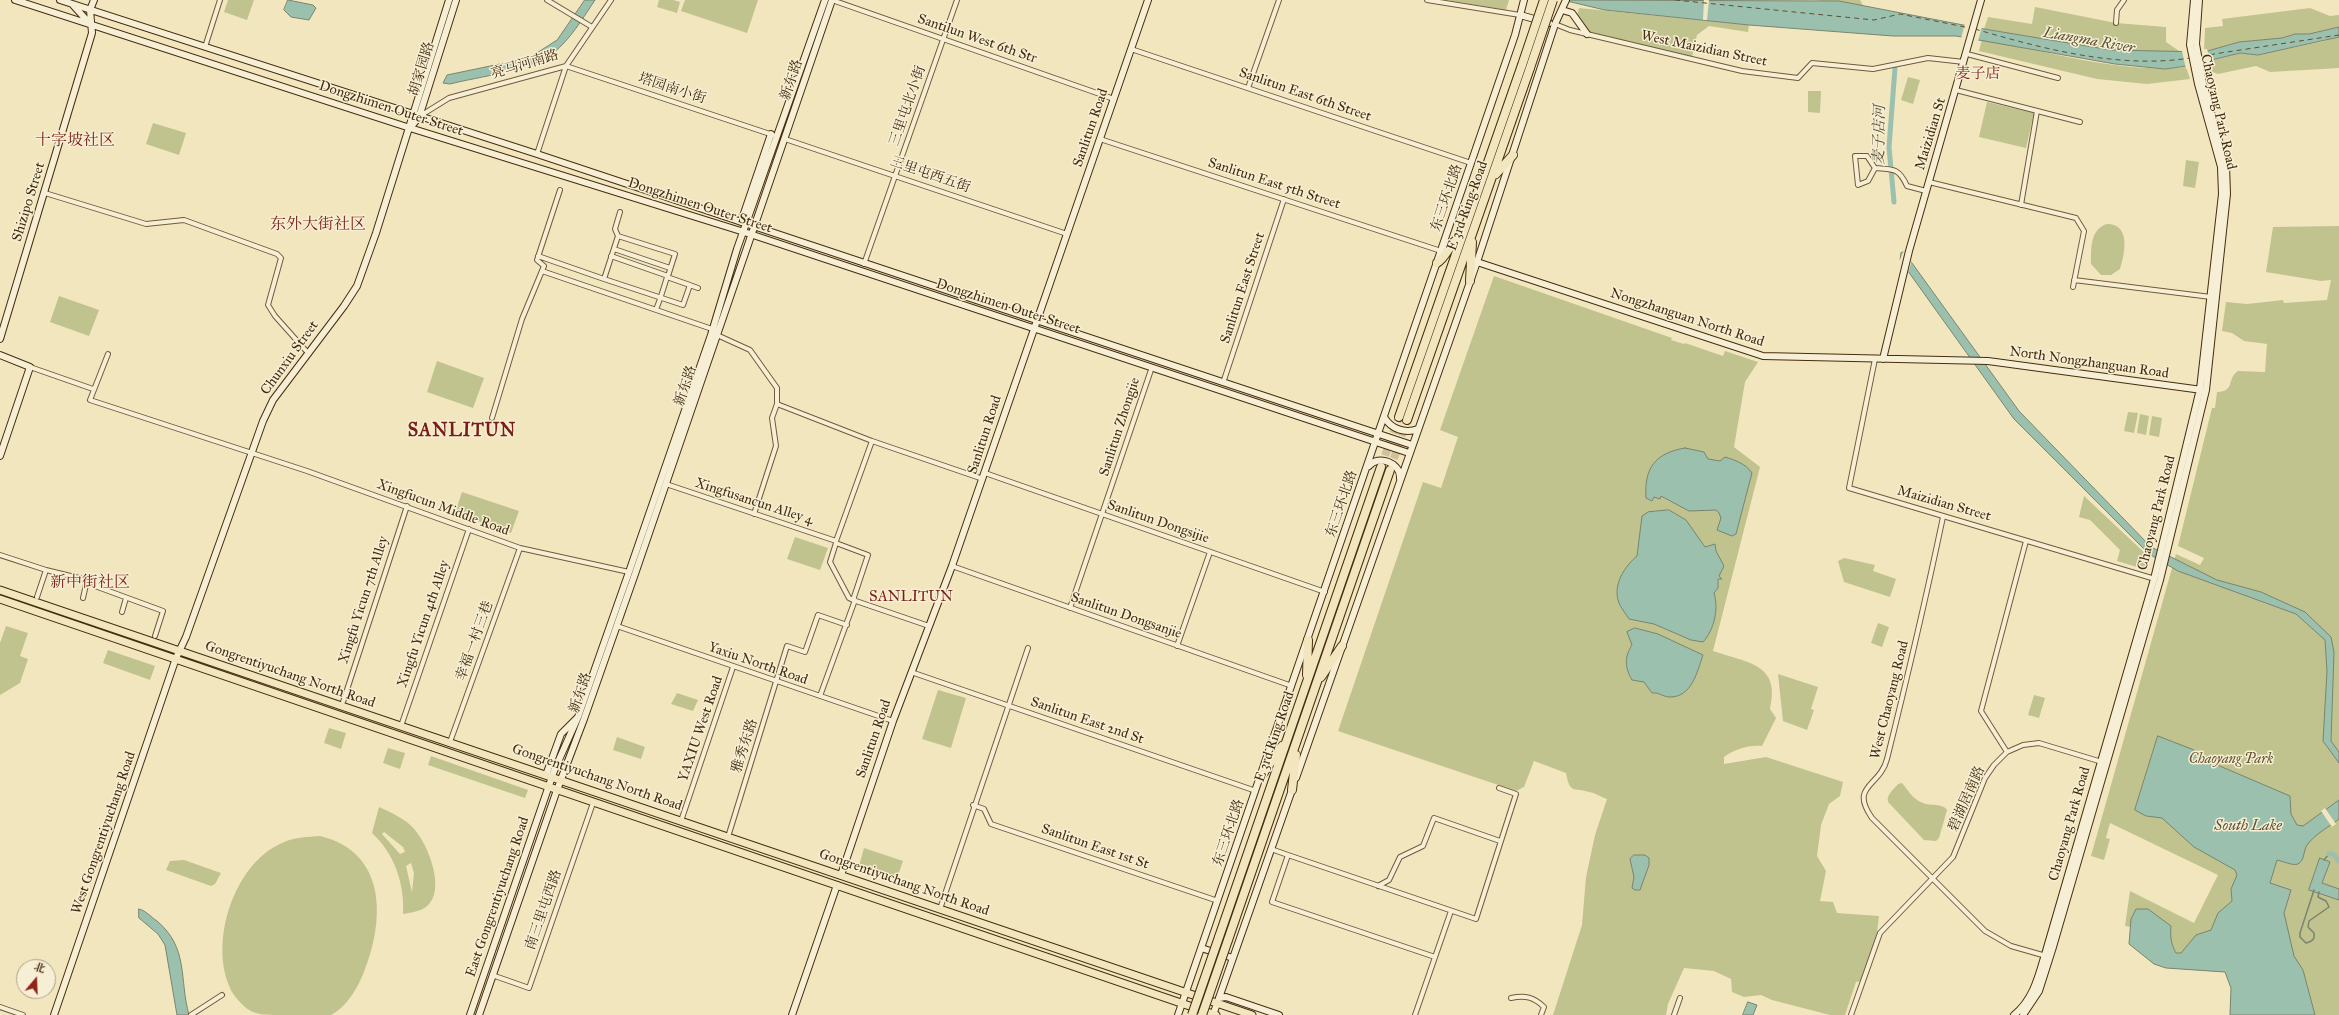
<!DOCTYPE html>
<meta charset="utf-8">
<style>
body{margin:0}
#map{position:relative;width:2339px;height:1015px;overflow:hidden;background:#f2e6bf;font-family:"IM FELL Great Primer","Noto Serif SC",serif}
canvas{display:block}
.north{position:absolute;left:16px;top:959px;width:40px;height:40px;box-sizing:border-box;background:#f7efd5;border:1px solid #b0a185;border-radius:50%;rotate:19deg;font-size:11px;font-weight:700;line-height:16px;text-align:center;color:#452d0e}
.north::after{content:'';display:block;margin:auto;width:14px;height:18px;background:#8f2418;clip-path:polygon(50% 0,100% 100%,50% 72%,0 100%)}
</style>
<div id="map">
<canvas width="2339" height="1015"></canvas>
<div class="north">北</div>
</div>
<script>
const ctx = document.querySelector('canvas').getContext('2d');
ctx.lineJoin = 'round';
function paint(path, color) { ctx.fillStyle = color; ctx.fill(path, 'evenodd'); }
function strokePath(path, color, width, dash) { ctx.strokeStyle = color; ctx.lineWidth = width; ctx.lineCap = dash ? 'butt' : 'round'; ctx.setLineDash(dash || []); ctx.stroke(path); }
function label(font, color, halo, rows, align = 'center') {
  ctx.font = font + ' "IM FELL Great Primer","Noto Serif SC",serif'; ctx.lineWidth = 3; ctx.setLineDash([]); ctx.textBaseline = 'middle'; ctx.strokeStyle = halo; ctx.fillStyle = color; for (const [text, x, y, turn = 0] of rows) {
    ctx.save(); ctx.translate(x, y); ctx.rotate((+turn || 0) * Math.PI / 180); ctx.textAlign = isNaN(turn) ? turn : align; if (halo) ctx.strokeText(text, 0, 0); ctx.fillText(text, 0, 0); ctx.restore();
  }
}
paint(new Path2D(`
 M228,0H254L247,20L224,12Z
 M659,0H673L680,2L677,13L657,7Z
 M685,0H758L747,33L681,11Z
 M1446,0H1509L1506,10Z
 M1815,0H1860L1864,7Z
 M2035,7L2116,23L2166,27V42L2182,53L2111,50L1984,29L1988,17L2032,24Z
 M1579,8L1749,25L1748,32L1709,26L1697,35L1692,57L1589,32L1577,15Z
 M2310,8L2330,16L2339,15V27L2309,34H2295L2282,38L2239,42L2204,52L2205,28L2223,26L2222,19Z
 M2333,37H2339V68L2270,72L2256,66L2218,74L2212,72L2206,62L2240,53L2258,55L2325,41Z
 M1982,39C2045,51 2122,74 2186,67L2190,79L2147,84L2097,79L1979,51Z
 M1908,77L1920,80L1913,104L1901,100Z
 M1808,91H1821L1820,113L1808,112Z
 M1987,102L2034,113L2026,148L1979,137Z
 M153,123L186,133L179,155L146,144Z
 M2186,160L2199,162L2195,188L2183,186Z
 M2107,224C2131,224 2125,253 2120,269L2111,275H2101L2091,264C2091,249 2090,229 2107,224Z
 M2339,226V1015H2230L2231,988L2225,972L2166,968L2154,964L2129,944L2131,927L2125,926L2130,891L2194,923L2218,875L2110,823L2106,838L2110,839L2104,860L2091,856L2176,554L2200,565L2204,558L2178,546L2212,408H2215L2217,392C2236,391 2226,379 2238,371L2265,372L2267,344L2244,341L2232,333L2222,331L2226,302L2247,304L2283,300L2284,303L2327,300L2331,280L2321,281L2266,272L2273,227Z
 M1494,276L1672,338L1671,340L1684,344L1685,343L1723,356L1725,351L1758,362L1745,382L1734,447L1760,467L1713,651C1747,663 1781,663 1770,709L1776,718L1762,746C1747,745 1736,749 1724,757V764L1766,757L1843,782L1840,796L1829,804L1821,825L1817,856L1826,871L1820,901L1833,902L1837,913L1879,916L1877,933L1862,981L1856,982L1845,1015H1830L1772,1000L1761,995L1744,997L1732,992L1731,979L1714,971L1684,968L1668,1004L1666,1015H1553L1582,925L1586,877L1595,835L1607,799C1601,797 1596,793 1589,792C1574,787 1570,795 1566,773L1534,761L1524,787L1516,791L1338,731L1423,482L1441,488L1458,437L1440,430Z
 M59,296L99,310L89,336L50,322Z
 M437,361L484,378L473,408L427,392Z
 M2128,412L2138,413L2134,433L2124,431Z
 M2140,414L2149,416L2146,435L2137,433Z
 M2152,416L2162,418L2159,437L2149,435Z
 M462,492L519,511L511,533L455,513Z
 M2084,496L2149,557L2147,570L2117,561L2120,550L2090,520L2079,517Z
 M795,537L828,548L820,570L787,559Z
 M1844,558L1875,565L1873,571L1896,579L1890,597L1844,582L1838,561Z
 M1878,623L1889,627L1882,647L1871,643Z
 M6,626L28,633L20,656L28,659L20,683L0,695V643Z
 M108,650L155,666L150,680L103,663Z
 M1778,674L1818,687L1811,709L1814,710L1807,730L1783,721Z
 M938,690L966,698L951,748L922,739Z
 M677,693L698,700L693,711L671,704Z
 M2034,695L2045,698L2039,718L2028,715Z
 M329,728L346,733L341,749L324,743Z
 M617,737L645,747L641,759L613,750Z
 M388,748L405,753L400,769L383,763Z
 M431,756L528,790L525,798L428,765Z
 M1902,783C1909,791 1912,799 1923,803C1930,806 1943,803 1947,810L1939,838L1936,841L1924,840L1888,802C1886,795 1894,789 1898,784Z
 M379,807C392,813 406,819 415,830C428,845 447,891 426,907C420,911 410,913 403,914C405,884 394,853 372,833ZM384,832L403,847L405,852L400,854L382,834ZM411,863L414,873L412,892L406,866Z
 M320,836C387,852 385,920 364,972C358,987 347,1007 331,1015C325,1015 292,1015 283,1015C257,1015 249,1015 234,995C206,950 232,864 282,843C294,837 307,837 320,836Z
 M864,848L903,861L897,878L859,866Z
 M184,860L221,873L215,884L211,886L166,870L170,861Z`), '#c0c38e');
const water = new Path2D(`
 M288,0L313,5L316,8L309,20L291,17L284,10Z
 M585,0H595C583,18 570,40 553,53C527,72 481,76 450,84L443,83L447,75L529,58L557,40Z
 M1563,0L1839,1L1984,29L2111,50L2204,52L2239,42L2282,38L2295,34H2309L2339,27V37L2258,55L2240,53L2187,66L2165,69L2115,64L1956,36H1893L1749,25L1605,10Z
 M1904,252L2019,411L2151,547L2217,580L2261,592L2305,612L2331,637L2334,652L2331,741L2339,752V763L2323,741L2327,671L2325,640L2296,614L2178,571L2149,554L2014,419L1900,260L1901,253Z
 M1685,448L1704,452L1708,459L1720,461L1725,457C1735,460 1746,464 1752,473L1736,534L1732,536L1717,530L1721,518L1719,513L1716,510L1689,511L1661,496L1660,499L1654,497L1652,501L1646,498C1644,468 1655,453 1685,448Z
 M1669,510L1686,520L1705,547L1715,544L1716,551L1724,566L1719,576L1722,579H1718V588L1714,593C1719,609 1714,630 1703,642L1691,640L1654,624L1629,619C1626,614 1621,608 1619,603C1612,585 1625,566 1637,556L1642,516L1648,512Z
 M1635,628L1658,634L1703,655C1697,672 1692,697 1670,697C1663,697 1659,692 1652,693L1644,682L1632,680C1625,668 1624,657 1632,645L1627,632Z
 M2158,736L2194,750L2208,761L2290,796L2291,814L2297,825L2303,826L2339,800V819C2329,827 2315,834 2307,845C2303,851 2305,860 2298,864C2293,866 2282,861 2277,860L2270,883L2291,890L2284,913L2294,956L2303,970L2315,1015H2230L2231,988L2225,972L2166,968L2154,964L2129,944L2131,919L2136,909H2148L2171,926C2170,937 2171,944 2176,953H2181L2196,935L2211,930L2218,913L2232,901L2231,889L2237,875L2235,870L2194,847L2162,818L2146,816L2135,810Z
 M1634,855H1645L1649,858V865L1640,890H1635L1632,888L1634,877L1630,859Z
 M2320,858L2330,862L2322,883L2339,889V900L2309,890Z
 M139,909C145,910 151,917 157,921C189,948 179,979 189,1015H177L165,945L158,934L139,918Z
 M1748,1002L1757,1005L1753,1015H1743Z`);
paint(water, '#9cc0ae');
strokePath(water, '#79856e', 1);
paint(new Path2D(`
 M1704,0H1709L1707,20H1703Z
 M1965,23L1982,27L1978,41L1961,39Z
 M2207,49L2211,63L2186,69L2182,51Z
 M1904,250L1912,260L1908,273L1899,262Z
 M2325,808L2336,824L2332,827L2321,811Z`), '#f2e6bf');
strokePath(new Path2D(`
 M2324,860L2329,854
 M2314,890L2300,933V937L2306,943C2313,941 2315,939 2314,933L2308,927L2309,921L2329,907L2326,901L2318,897L2319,892`), '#79856e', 1.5);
strokePath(new Path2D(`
 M1894,202L1889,147L1895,68
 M2329,854H2333L2339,861`), '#9cc0ae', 5);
strokePath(new Path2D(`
 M1675,0L1874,20L1900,14L1970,28
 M1975,29C2043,49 2120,69 2190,58
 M2201,56L2339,35`), '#5b5236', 1, [5, 4]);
strokePath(new Path2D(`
 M1381,467L1399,417
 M1390,470L1407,420`), '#cfc19c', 8, [8, 4]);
const street = new Path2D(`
 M547,0L592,27
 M832,0L1114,99
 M1427,0L1520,15
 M2116,23L2117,10L2124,0
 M1555,24L1570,30L1742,71L1798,78L1812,63L1873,69L1928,58L1964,62
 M205,47L220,0
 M1131,49L1471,163
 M1967,54L2058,78
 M1248,88L1279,0
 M1956,90L2080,122
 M420,116L449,98L566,66L611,0
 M785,139L1067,234
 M1100,139L1441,251
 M537,154L566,66L773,135
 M1875,168L1868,181L1858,185L1855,156H1867L1875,168C1893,169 1899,168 1907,186L1926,191
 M1929,182L2076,218L2084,231L2073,287
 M45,193L146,224L184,220L277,254L281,258L268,305L275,316L308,353
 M2021,205L2037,111
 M618,236L615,229L620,212
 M614,249L670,268
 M538,256L604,279
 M611,256L668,276
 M864,264L957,0
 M542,271L712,329
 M2074,280L2211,297
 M657,307C661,297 664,287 667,277L668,276L675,254L618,236L604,279L683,305L690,285L667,277L698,288
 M717,335L750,350L777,388V404L872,441L983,479
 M108,354L90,400L307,471L520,548L629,572
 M1875,359L1849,488L2155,579
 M30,367L93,389
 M1223,383L1284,199
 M492,418L522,319L544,266L537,260L560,190
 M872,441L836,541V543L868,555L853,600L929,626
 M985,473L1325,592
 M666,484L836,541
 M754,514L776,446L772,418L777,404
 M1943,517C1926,598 1907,679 1887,759C1880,787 1849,785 1872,818L1985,931L2011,946L2046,956
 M836,543L830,562L849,598L853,600
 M0,555L46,570
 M952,566L1292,686
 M37,597L46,570L87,580L95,586L163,611L155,636
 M83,598L87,580
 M1070,608L1152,367
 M122,612L126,598
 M617,626L893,721
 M1177,646L1210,552
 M911,672L1256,791
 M820,696L855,600
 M343,702L407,506
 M401,726L469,529
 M450,742L520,548
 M2007,752L1981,711L2026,541
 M973,805L984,809L991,824L1218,901
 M681,821L733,667
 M728,837L787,646L805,652L818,615L847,625
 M1271,849L1288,855
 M1378,886L1389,880L1400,857L1423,846L1434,818L1500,841
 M940,909L1028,648
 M1435,957L1272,902L1288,855L1476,919L1516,794L1499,788
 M492,975L529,988L593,803
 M1511,998C1525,995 1534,997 1544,1007L1541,1015
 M0,1007L23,1015
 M191,1015L222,995
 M1415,1015L1451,911
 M1674,1015L1680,998
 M1851,1015L1880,933L1953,857L1985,778L1994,765L2007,752L2023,745L2039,743L2102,762`);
const secondary = new Path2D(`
 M15,0L410,128L744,232L1409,453
 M60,0L537,154L1412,445
 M73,5L91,25
 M1562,10L1572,13L1587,34
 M1520,15L1549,23
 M411,127L419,117L456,0
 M741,222L771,134
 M1477,262L1763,356L1988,361L2202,390
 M0,339L92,33L90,10L94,0
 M0,355L30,367L0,456
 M1883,359L1909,251L1981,0
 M1384,417C1391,429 1405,434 1418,429
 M1369,466C1378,454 1401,463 1400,478
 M546,775L561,734L577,718
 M1296,778L1477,262L1555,24L1566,0
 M841,875L893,721L952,566L1148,0
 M1201,948L1233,958
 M1219,998L1226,997L1279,1015
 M54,1015L176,658L186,637L263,421L273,400L344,306L357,286L376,233L449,0
 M470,1015L554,771L578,717L629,572L711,335L737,249L825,0
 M479,1015L557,790L584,719L635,574L832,0
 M792,1015L837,885
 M1178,1015L1515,35L1524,0
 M1213,1015L1293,787
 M2014,1015C2034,999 2039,974 2046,951L2154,579L2200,389L2222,194L2221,167L2198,84L2190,45L2194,0
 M2023,1015L2039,991L2053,947L2160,580L2206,390L2227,194L2226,166L2203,83L2196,44L2199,0`);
const primary = new Path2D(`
 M0,590L1252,1015
 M0,599L1216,1015`);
const highway = new Path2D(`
 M1496,174L1513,155
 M1437,263C1448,256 1450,241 1462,236
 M1470,281L1472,242
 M1399,417L1522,65
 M1407,420L1530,68
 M1307,675L1308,640
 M1321,677L1342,646
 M1260,778L1282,746
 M1292,790L1296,755
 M1219,937L1381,467
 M1228,940L1390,470`);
strokePath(street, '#705b3a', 6);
strokePath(secondary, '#452d0e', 8);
strokePath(primary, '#452d0e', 9);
strokePath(highway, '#452d0e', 10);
strokePath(street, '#f7efd5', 4);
strokePath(secondary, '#f7efd5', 6);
strokePath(primary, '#f2e6bf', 7);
strokePath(highway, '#f2e6bf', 8);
const highwayBridge = new Path2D(`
 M1522,65L1544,0
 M1530,68L1553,0
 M1192,1015L1219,937
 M1202,1015L1228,940`);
strokePath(highwayBridge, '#452d0e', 10, []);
strokePath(highwayBridge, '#f2e6bf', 8);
label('14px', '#452d0e', '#f7efd5', [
 ["Santilun West 6th Str",977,39,19],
 ["West Maizidian Street",1704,49,12],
 ["亮马河南路",525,65,-17],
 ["胡家园路",422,69,-73],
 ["新东路",792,80,-71],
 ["塔园南小街",672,89,18],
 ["Sanlitun East 6th Street",1305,95,19],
 ["三里屯北小街",908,106,-71],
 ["Dongzhimen Outer Street",391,109,18],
 ["Chaoyang Park Road",2218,112,77],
 ["Sanlitun Road",1091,128,-71],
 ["Maizidian St",1931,134,-73],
 ["三里屯西五街",930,175,19],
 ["Sanlitun East 5th Street",1274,184,18],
 ["东三环北路",1447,198,-71],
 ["Shizipo Street",29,202,-73],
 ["Dongzhimen Outer Street",700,206,18],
 ["E 3rd Ring Road",1468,206,-70],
 ["Sanlitun East Street",1243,288,-72],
 ["Dongzhimen Outer Street",1008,307,18],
 ["Nongzhanguan North Road",1687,318,18],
 ["Chunxiu Street",290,358,-54],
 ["North Nongzhanguan Road",2089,363,8],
 ["新东路",686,386,-71],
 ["Sanlitun Zhongjie",1120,427,-72],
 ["Sanlitun Road",985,435,-72],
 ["Xingfusancun Alley 4",754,502,18],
 ["东三环北路",1342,504,-71],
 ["Maizidian Street",1944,504,16],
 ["Xingfucun Middle Road",443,508,20],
 ["Chaoyang Park Road",2157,513,-76],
 ["Sanlitun Dongsijie",1158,522,19],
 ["Xingfu Yicun 7th Alley",364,600,-72],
 ["Sanlitun Dongsanjie",1126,616,19],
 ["Xingfu Yicun 4th Alley",424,624,-71],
 ["幸福一村三巷",475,641,-70],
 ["Yaxiu North Road",758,664,19],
 ["Gongrentiyuchang North Road",290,675,19],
 ["新东路",581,693,-71],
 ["West Chaoyang Road",1890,700,-76],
 ["Sanlitun East 2nd St",1087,721,19],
 ["YAXIU West Road",701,729,-71],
 ["E 3rd Ring Road",1275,737,-71],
 ["Sanlitun Road",874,739,-71],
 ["雅秀东路",745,746,-72],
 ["Gongrentiyuchang North Road",597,778,19],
 ["碧湖居南路",1967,799,-66],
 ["Chaoyang Park Road",2070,824,-74],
 ["West Gongrentiyuchang Road",104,833,-71],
 ["东三环北路",1229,833,-71],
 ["Sanlitun East 1st St",1095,847,19],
 ["Gongrentiyuchang North Road",904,883,19],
 ["East Gongrentiyuchang Road",498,897,-71],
 ["南三里屯西路",544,910,-71]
]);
label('italic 14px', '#64522e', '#f7efd5', [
 ["Chaoyang Park",2231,760]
]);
label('italic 15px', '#5b5236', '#f7efd5', [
 ["Liangma River",2089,41,10],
 ["麦子店河",1880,135,-89],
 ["South Lake",2248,826]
]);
label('15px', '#7a1f14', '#f7efd5', [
 ["麦子店",1978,74],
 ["SANLITUN",911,597]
]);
label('16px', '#7a1f14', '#f7efd5', [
 ["十字坡社区",75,141],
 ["东外大街社区",318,225],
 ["新中街社区",90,583]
]);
ctx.letterSpacing = '1px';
label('bold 18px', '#7a1f14', '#f7efd5', [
 ["SANLITUN",462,432]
]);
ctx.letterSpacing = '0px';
</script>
